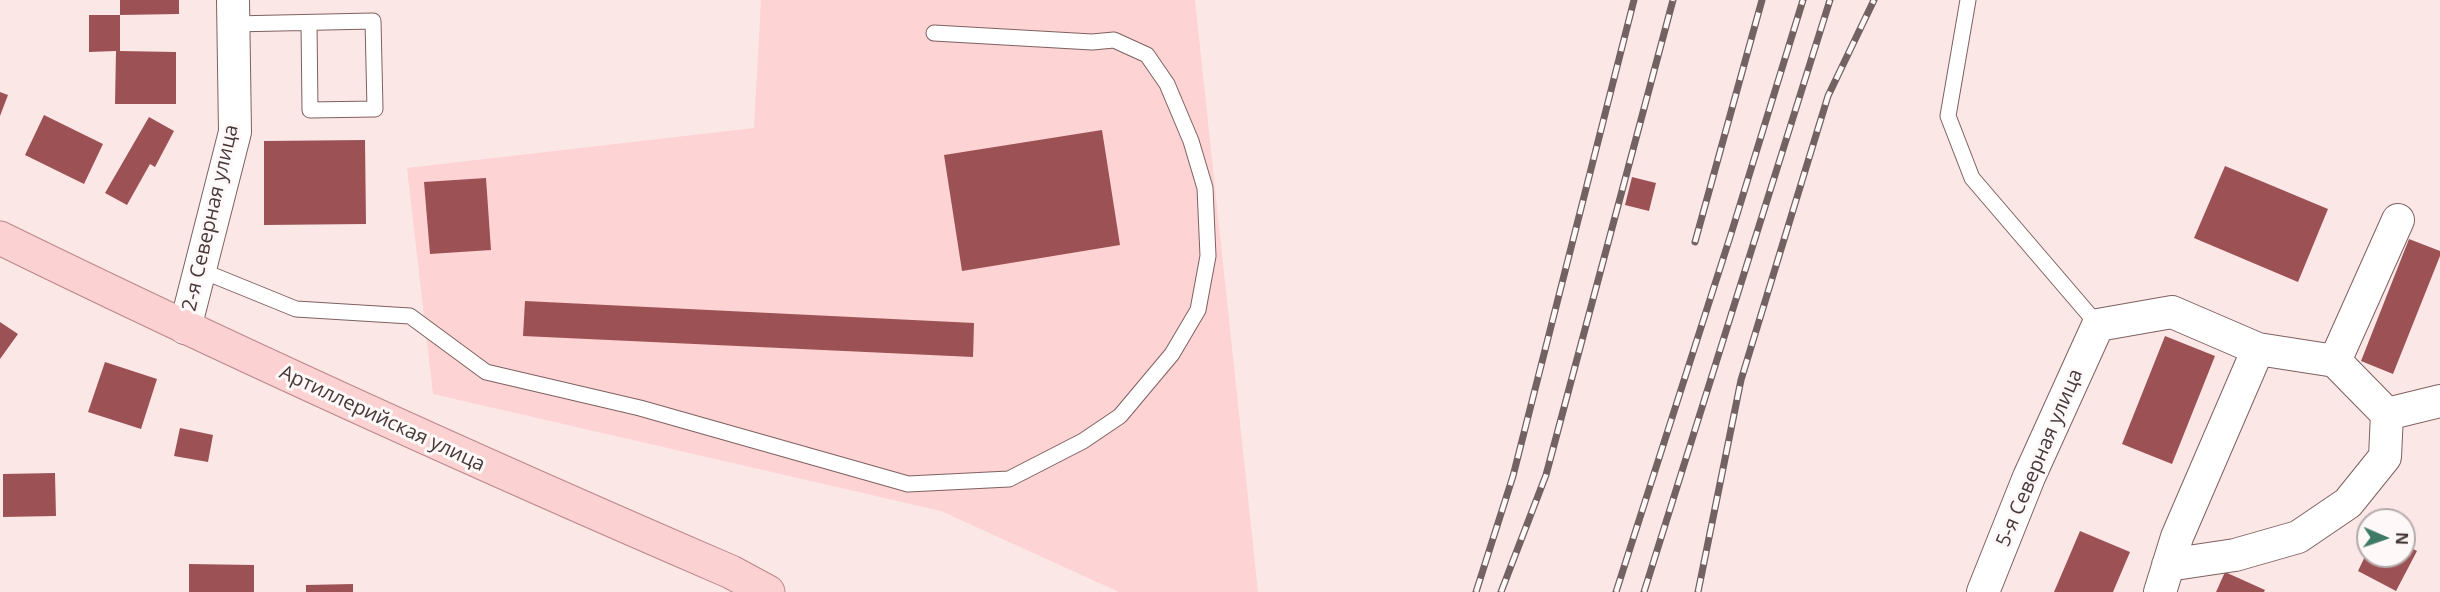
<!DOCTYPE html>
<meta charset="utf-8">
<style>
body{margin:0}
#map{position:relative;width:2440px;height:592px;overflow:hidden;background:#fce7e7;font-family:"Open Sans",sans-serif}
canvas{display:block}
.north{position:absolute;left:2356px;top:508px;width:60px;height:60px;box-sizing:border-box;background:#fff8f8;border:2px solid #b5acac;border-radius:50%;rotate:92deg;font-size:16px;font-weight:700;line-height:24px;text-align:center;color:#473939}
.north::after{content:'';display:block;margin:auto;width:21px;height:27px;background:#3e7a65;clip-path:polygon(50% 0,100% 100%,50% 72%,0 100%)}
</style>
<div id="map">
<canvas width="2440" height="592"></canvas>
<div class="north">N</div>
</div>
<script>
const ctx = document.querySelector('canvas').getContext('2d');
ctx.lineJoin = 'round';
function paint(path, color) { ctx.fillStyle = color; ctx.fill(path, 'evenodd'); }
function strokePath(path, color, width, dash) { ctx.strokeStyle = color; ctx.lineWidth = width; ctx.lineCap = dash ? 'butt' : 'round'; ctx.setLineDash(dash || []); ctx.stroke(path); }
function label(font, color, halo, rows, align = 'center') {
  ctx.font = font + ' "Open Sans",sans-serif'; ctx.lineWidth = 6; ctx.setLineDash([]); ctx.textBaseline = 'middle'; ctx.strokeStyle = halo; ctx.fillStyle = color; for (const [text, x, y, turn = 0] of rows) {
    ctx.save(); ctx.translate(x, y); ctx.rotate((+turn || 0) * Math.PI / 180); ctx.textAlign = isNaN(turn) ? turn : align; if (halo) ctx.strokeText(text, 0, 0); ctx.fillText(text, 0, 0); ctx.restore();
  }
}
paint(new Path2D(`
 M761,0H1195L1258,592H1119L941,511L433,394L407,168L754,128Z`), '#fed3d3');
paint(new Path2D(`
 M120,0H179V14L120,15V51L176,52V104H115L116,51L89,52V15H120Z
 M0,92L8,95L0,116Z
 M44,115L103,144L84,184L25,155Z
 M149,117L174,131L155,167L150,164L127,205L105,193Z
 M1102,130L1120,245L962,271L944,155Z
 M365,140L366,224L264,225V141Z
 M2225,166L2328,209L2298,282L2194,238Z
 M1632,177L1656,183L1649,211L1625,205Z
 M486,178L491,250L430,254L424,182Z
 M2409,239L2440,251V256L2393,374L2361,361Z
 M525,301L974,323L973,357L523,336Z
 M0,322L18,334L0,359Z
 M2165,336L2215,356L2172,464L2122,444Z
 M105,362L157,379L141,429L88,412Z
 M180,428L213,435L208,462L174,456Z
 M55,473L56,516L3,517V474Z
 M2080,531L2130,552L2113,592H2054Z
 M2404,544L2417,551L2396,591L2358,571L2368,550V556H2404Z
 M189,564L254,565V592H189Z
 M2225,572L2265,590L2264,592H2216Z
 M353,584V592H306V585Z`), '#9c5255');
const lane = new Path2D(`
 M1968,0L1948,116L1972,178L2098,325
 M233,24L373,21L375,109L310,110L309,23
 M200,270L296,309L410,316L486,372L640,408L908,484L1009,479L1083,441L1120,416L1172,354L1198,310L1208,256L1205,188L1191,141L1167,84L1147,55L1114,40L1092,42L934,33`);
const street = new Path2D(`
 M185,328L235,132L233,0
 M2258,349L2335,361L2387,414L2440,401
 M2335,361L2398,220
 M2168,565L2235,555L2298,537L2348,503L2385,457L2387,414
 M1983,592L2029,477L2098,325L2172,312L2258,349L2177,537L2160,592`);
const primary = new Path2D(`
 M0,238C241,356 485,466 731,572L768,592`);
strokePath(lane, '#7e6060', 17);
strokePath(street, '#7e6060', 34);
strokePath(primary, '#b88', 35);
strokePath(lane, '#fff', 15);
strokePath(street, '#fff', 32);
strokePath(primary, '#fcd1d1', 33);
const rail = new Path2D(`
 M1695,242L1762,0
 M1476,592L1513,476L1634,0
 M1501,592L1546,475L1673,0
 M1616,592L1731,234L1803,0
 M1644,592L1830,0
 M1698,592L1741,380L1828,96L1874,0`);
strokePath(rail, '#726262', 7);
strokePath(rail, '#fff8f8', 4.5, [14]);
label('20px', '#473939', '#fff8f8', [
 ["2-я Северная улица",211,218,-77],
 ["Артиллерийская улица",382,419,25],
 ["5-я Северная улица",2040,458,-67]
]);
</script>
